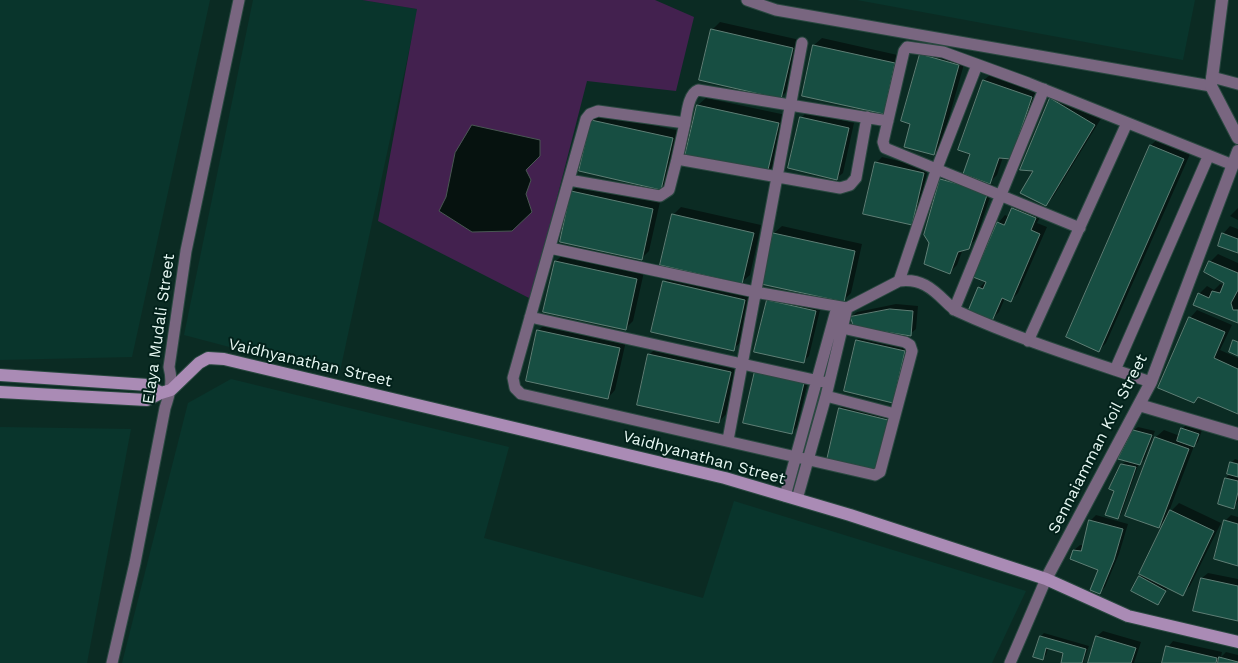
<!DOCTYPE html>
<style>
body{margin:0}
canvas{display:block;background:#0b2b23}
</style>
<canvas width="1238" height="663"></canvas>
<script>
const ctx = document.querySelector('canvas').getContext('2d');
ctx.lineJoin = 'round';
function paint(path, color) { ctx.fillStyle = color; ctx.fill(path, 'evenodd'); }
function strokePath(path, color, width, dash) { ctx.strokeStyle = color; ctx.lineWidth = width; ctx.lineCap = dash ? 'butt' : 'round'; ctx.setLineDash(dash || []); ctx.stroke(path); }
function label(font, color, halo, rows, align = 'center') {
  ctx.font = font + ' "Work Sans",sans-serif'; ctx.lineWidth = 4; ctx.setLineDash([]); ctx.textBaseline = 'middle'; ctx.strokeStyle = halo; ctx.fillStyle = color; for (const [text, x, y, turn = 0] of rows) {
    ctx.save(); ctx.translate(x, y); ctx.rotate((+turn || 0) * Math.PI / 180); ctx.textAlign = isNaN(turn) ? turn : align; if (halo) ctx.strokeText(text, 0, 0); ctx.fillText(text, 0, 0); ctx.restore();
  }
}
paint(new Path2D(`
 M0,0H210L132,357L0,360Z
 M253,0H362L418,9L339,376L184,335Z
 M857,0H1195L1183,60Z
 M231,379L509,447L484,538L703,598L734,501L1026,591L992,663H122L188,403Z
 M0,427L131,429L87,663H0Z`), '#09352c');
paint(new Path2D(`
 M362,0H655L694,17L676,91L587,81L531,299L378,221L417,9Z`), '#43214f');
const water = new Path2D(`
 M472,125L540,140V156L526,170L531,180L526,194L532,212L512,231L472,232L439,211L446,197L455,153Z`);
paint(water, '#06120f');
strokePath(water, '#495753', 1);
paint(new Path2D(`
 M720,22L800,40L788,90L781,97L712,30Z
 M822,38L902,56L891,105L814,45Z
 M929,47L966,57L941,146L934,154L912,123L921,55Z
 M992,73L1039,89L1018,150L1003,157L997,175L989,183L994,185L976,239L968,247L963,249L957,265L950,272L930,242L941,180L949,172L972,178L971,153L960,150L984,80Z
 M1059,92L1102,117L1053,197L1045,205L1035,170L1051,99Z
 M706,98L786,115L774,165L767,173L687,155L698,105Z
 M807,112L854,123L843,173L837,178L801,118Z
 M599,113L680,131L668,181L661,188L592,121Z
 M1159,138L1191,152L1106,343L1099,350L1067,337L1151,145Z
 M882,157L928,168L917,218L911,224L876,163Z
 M580,184L660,202L649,251L641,259L561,241L572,191Z
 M1020,201L1043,211L1037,223L1047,227L1018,293L1011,300L1005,298L999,312L991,320L979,288L986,281L998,223L1005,215L1009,217L1013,209Z
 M681,207L761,225L750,275L742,282L673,215Z
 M1238,208V220L1230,216Z
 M782,226L862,244L851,293L843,301L774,233Z
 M1230,226L1238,229V252L1223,234Z
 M564,254L644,272L633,321L625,329L556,261Z
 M1218,254L1238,263V322L1199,294L1207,286L1214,290L1220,284L1224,285L1225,282L1210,262Z
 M672,274L752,292L741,342L733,349L664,282Z
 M773,295L821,306L809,356L803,362L768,301Z
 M896,304L918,306L916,329L910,334L851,317L857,312Z
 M1197,310L1232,325L1220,350L1238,358V413L1190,318Z
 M546,323L626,341L615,390L608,398L538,331Z
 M863,335L910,346L899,396L846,390L857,340Z
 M657,347L738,365L726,414L719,422L638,404L650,354Z
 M756,372L809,377L797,427L792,433Z
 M845,403L893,414L881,464L840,409Z
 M1186,425L1202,430L1198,442L1194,446L1168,514L1179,503L1221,523L1190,586L1182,594L1168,587L1157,604L1140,577L1167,518L1158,527L1127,515L1156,437L1164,430L1180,436L1182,429Z
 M1138,427L1155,431L1144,460L1139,463L1121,514L1117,518L1122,465L1127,460L1134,430Z
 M1235,459L1238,460V501L1234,507L1226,478L1230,474L1232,462Z
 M1096,515L1128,524L1119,554L1105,587L1099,593L1100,569L1074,550L1080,545H1084L1090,521Z
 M1231,515L1238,517V564L1225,521Z
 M1208,573L1238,579V619L1202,578Z
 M1103,631L1141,642L1134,663H1089L1097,636Z
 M1044,633L1089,646L1083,663H1062L1065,653L1048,648L1046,655L1042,658L1041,636Z
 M1173,641L1222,652L1221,657L1226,652L1238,655V663H1164L1168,647Z`), '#0007');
const building = new Path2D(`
 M711,29L793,48L781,99L699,80Z
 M813,45L895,63L884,114L802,96Z
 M920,54L959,65L934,155L904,147L910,124L901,121Z
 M983,80L1032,97L1011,159L999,158L990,184L963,174L970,154L958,150Z
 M1050,98L1095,125L1046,206L1020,193L1033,171L1020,170Z
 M697,105L779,123L767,174L685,156Z
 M800,117L849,128L837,180L788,168Z
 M591,120L673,138L661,190L579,171Z
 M1150,145L1184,159L1099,352L1066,337Z
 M875,162L924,173L912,225L863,214Z
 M940,179L988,192L969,249L958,252L950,274L924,264L929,243L924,235Z
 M571,191L653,209L642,260L560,242Z
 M1012,208L1036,218L1031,230L1040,234L1011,302L1002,298L992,321L968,311L978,287L983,289L986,282L973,277L997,222L1004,225Z
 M672,214L754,233L742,284L660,265Z
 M773,233L855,251L844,302L761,284Z
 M1222,233L1238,239V253L1218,246Z
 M555,261L637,279L626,330L543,312Z
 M1209,261L1238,273V290L1231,303L1233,310H1238V323L1193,305L1198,293L1209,298L1212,291L1220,293L1224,283L1204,272Z
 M663,281L745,300L734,351L651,332Z
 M767,300L816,311L804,363L754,352Z
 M890,309L913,311L911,336L854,327L850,317Z
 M1189,317L1225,332L1214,358L1238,369V414L1198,397L1194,403L1158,388Z
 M537,330L620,348L608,399L526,381Z
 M856,340L905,351L893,403L844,391Z
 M1233,340L1238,342V356L1229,352Z
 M648,354L731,372L719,423L637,405Z
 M755,371L804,383L792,434L743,423Z
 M839,408L888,420L876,472L827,460Z
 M1181,428L1199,434L1194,447L1177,441Z
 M1133,430L1152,435L1140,465L1118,459Z
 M1155,437L1189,449L1159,528L1125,516Z
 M1230,462L1238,464V477L1227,474Z
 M1121,464L1136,467L1118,519L1105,515L1114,491L1109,489Z
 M1225,478L1238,481V492L1234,509L1218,504Z
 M1170,510L1214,531L1183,596L1139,574Z
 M1089,520L1123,529L1114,560L1100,594L1090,590L1098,570L1070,559L1073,550L1081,551Z
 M1224,520L1238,524V566L1214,559Z
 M1139,576L1166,591L1158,605L1131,591Z
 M1201,578L1238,586V621L1193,611Z
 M1040,636L1086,649L1082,663H1061L1063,653L1046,648L1043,660L1033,657Z
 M1096,636L1136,648L1131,663H1088Z
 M1166,646L1217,658L1216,663H1162Z
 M1219,657L1238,662V663H1218Z`);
paint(building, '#174e42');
strokePath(building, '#5e7e75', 1);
const minor = new Path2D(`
 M747,0L776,10L1211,86
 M1212,77L1238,84
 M685,123L677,159L840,188L850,185L856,178L867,117
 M569,180L660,196L669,190L677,159
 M1080,228L885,148L883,142L904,51L907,47L943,52L1028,83L1233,165
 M550,248L755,292L847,308L899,281C920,278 932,288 946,302C949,305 953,309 957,311C1020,340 1086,360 1151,382
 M899,281L937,168L977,65
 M954,310L1044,89
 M530,317L828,383
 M842,328L905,342L910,345L912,351L880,472L875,475L521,394L515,388L513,378L586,119L590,114L598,111L685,123C687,114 688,94 698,90L888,121
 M1028,341L1127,123
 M1115,370L1208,157
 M826,396L895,414
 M728,440L802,43
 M785,496L837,307
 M797,499L826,396L847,308
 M112,663L135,563L165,408C170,393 173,382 169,367L186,251L239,0
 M1010,663L1046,579`);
const tertiary = new Path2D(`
 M1222,0L1211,86L1238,138
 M1139,405L1238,434
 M1046,579L1151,382L1238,151`);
const secondary = new Path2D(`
 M0,375L148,385L161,393
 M0,392L147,400L161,393L171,390L199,363L208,358L224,359L725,478L850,515L1046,579L1128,616L1238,642`);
strokePath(minor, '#2a4840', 13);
strokePath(tertiary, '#2a4840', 14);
strokePath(secondary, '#2a4840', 14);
strokePath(minor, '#796680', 11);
strokePath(tertiary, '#796680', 12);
strokePath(secondary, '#aa8bb5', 12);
label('16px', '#e6f7f2', '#02211a', [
 ["Elaya Mudali Street",159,329,-82],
 ["Vaidhyanathan Street",310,363,13],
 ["Sennaiamman Koil Street",1098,444,-63],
 ["Vaidhyanathan Street",704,458,15]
]);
</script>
